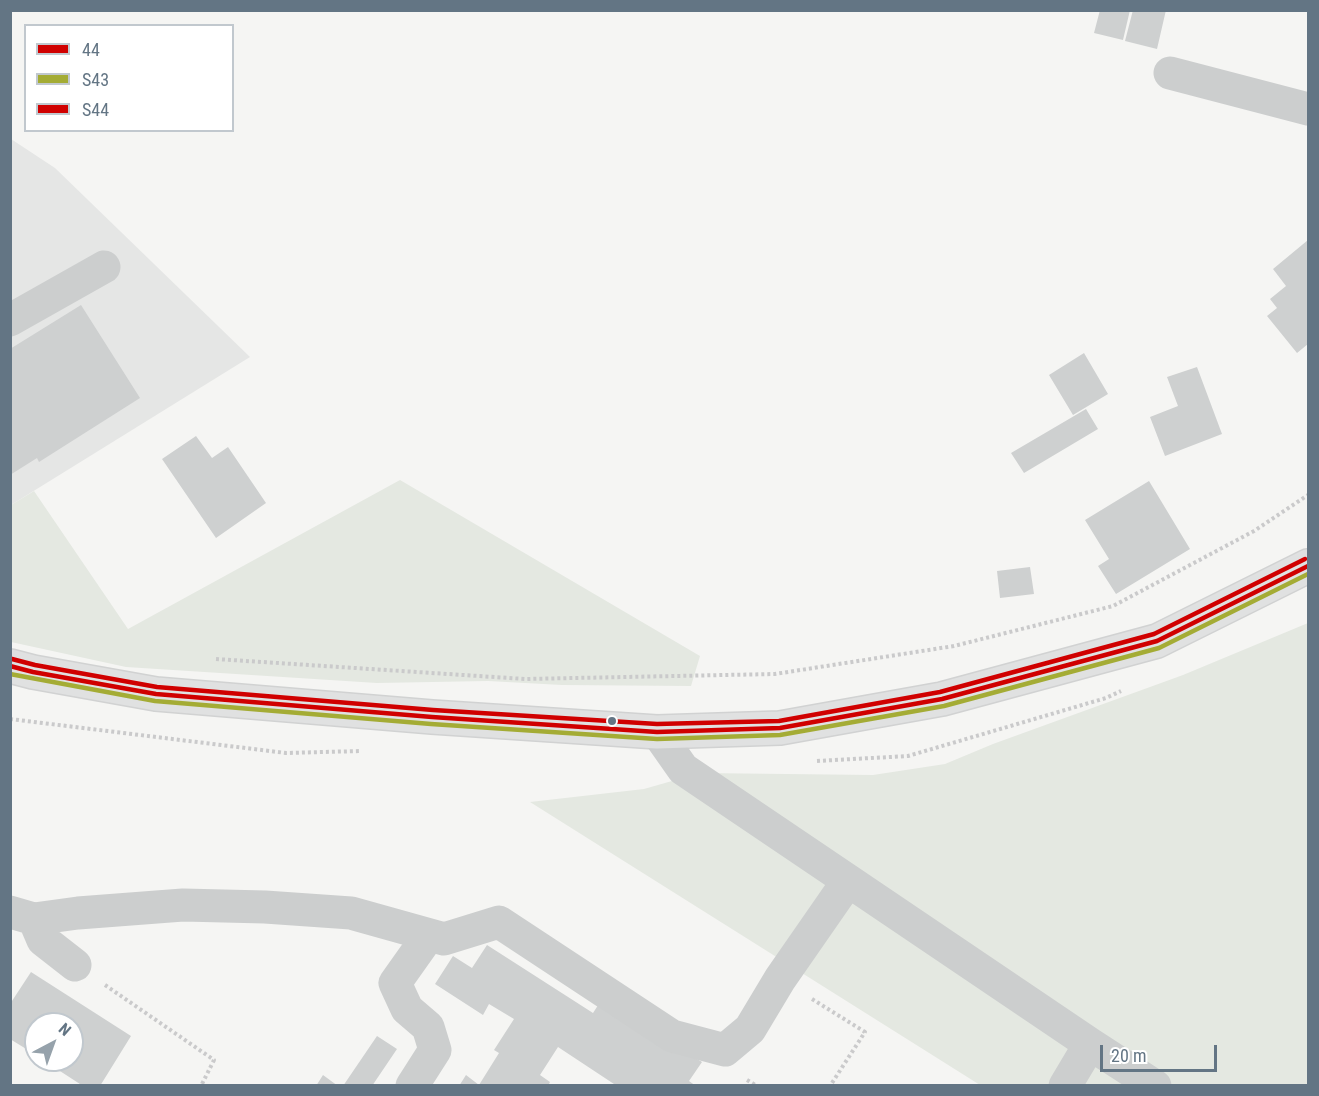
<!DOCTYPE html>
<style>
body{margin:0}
#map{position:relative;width:1319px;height:1096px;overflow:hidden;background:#f5f5f3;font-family:"Roboto Condensed",sans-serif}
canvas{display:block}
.frame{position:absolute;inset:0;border:12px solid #637584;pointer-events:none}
.legend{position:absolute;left:24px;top:24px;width:210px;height:108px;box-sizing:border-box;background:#fff;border:2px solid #c1c8ce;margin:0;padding:8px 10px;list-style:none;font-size:18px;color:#637584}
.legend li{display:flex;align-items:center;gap:12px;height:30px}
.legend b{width:30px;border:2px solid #c1c8ce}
.north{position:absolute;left:24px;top:1012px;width:60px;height:60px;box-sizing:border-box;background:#fff;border:2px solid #c1c8ce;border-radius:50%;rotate:41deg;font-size:16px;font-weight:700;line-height:24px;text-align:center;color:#637584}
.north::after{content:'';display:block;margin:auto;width:21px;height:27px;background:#96a2ab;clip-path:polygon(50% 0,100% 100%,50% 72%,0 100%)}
.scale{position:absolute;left:1100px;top:1045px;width:117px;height:27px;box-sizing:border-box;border:3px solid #637584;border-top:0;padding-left:8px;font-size:18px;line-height:21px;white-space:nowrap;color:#637584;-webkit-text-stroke:4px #fff;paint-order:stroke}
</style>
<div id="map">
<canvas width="1319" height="1096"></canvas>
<div class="frame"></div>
<ul class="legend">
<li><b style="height:8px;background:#d00000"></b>44</li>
<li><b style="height:8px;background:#a4ac35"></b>S43</li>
<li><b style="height:8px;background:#d00000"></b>S44</li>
</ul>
<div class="north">N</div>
<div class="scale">20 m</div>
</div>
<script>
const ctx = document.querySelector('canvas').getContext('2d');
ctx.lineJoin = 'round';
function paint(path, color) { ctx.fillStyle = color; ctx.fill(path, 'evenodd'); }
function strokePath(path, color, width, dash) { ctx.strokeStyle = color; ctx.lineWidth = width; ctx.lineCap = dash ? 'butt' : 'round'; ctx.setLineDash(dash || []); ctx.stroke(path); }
paint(new Path2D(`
 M11,139L55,168L250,357L11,505Z`), '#e5e6e5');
paint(new Path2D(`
 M400,480L700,656L691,686L562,685L488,681L377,683L126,667L11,642V505L34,491L128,629Z
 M1308,623V1085H980L530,802L644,789L700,773L873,775L945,764L993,744L1183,675Z`), '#e4e8e1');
paint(new Path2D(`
 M1100,10H1130L1123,40L1094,33Z
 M1133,10H1166L1157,49L1125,41Z
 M1308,240V344L1297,353L1267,316L1277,308L1270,299L1286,286L1273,269Z
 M81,305L140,398L39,462L37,458L10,475V349Z
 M1084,353L1108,394L1073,415L1049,375Z
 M1197,367L1222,434L1165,456L1150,417L1178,406L1167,377Z
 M1086,409L1098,429L1024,473L1011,453Z
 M196,436L212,458L228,447L266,503L216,538L162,459Z
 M1149,481L1190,549L1116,594L1098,566L1109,559L1085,520Z
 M1030,567L1034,594L1000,598L997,571Z
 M487,945L593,1013L602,999L702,1062L689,1081L696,1086H617L558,1047L540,1075L550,1082L548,1086H459L466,1075L479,1085L499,1053L494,1050L514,1019L489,1004L483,1015L435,984L453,956L472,968Z
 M31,972L131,1036L100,1086H83L43,1060H72V1024H36V1055L10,1039V1004Z
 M377,1036L397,1049L372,1086H343Z
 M323,1075L338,1086H316Z`), '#ced0d0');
const highway = new Path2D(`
 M10,666L33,672L156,694L432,717L657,732L780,728L942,699L1157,641L1308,566`);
strokePath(highway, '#d1d2d2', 36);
strokePath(new Path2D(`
 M216,659L525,679L775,674L954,646L1113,606L1254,531L1308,495
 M10,719L286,753L361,751
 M817,761L908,756L1106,698L1121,691
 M105,985L214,1060L201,1086
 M812,999L865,1032L830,1086
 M747,1080L757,1086`), '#cacacb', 4, [3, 3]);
strokePath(new Path2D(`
 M1170,73L1308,109
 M10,320L104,267
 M657,732L683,769L1090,1044L1155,1086
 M10,912L34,919L78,913L183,905L265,907L351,913L444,939L499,922L672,1036L725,1050L750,1029L780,979L848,881
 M34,919L43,940L75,965
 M412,1086L435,1050L428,1027L407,1009L395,983L429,935
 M1065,1086L1090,1044`), '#cccece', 33);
strokePath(highway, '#e0e1e1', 33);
strokePath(new Path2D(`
 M10,666L33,672L156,694L432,717L657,732L780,728L942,699L1157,641L1308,566`), '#d00000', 4.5);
strokePath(new Path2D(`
 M10,674L155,701L431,724L657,739L780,735L944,706L1159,648L1308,574`), '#a4ac35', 4.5);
strokePath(new Path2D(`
 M12,659L35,665L157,687L433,710L657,724L779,721L940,692L1154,634L1305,559`), '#d00000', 4.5);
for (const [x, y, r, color] of [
 [612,721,5,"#637584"]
]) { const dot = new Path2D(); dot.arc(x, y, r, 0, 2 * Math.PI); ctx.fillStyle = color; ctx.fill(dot); strokePath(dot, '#fff', 2); }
</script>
